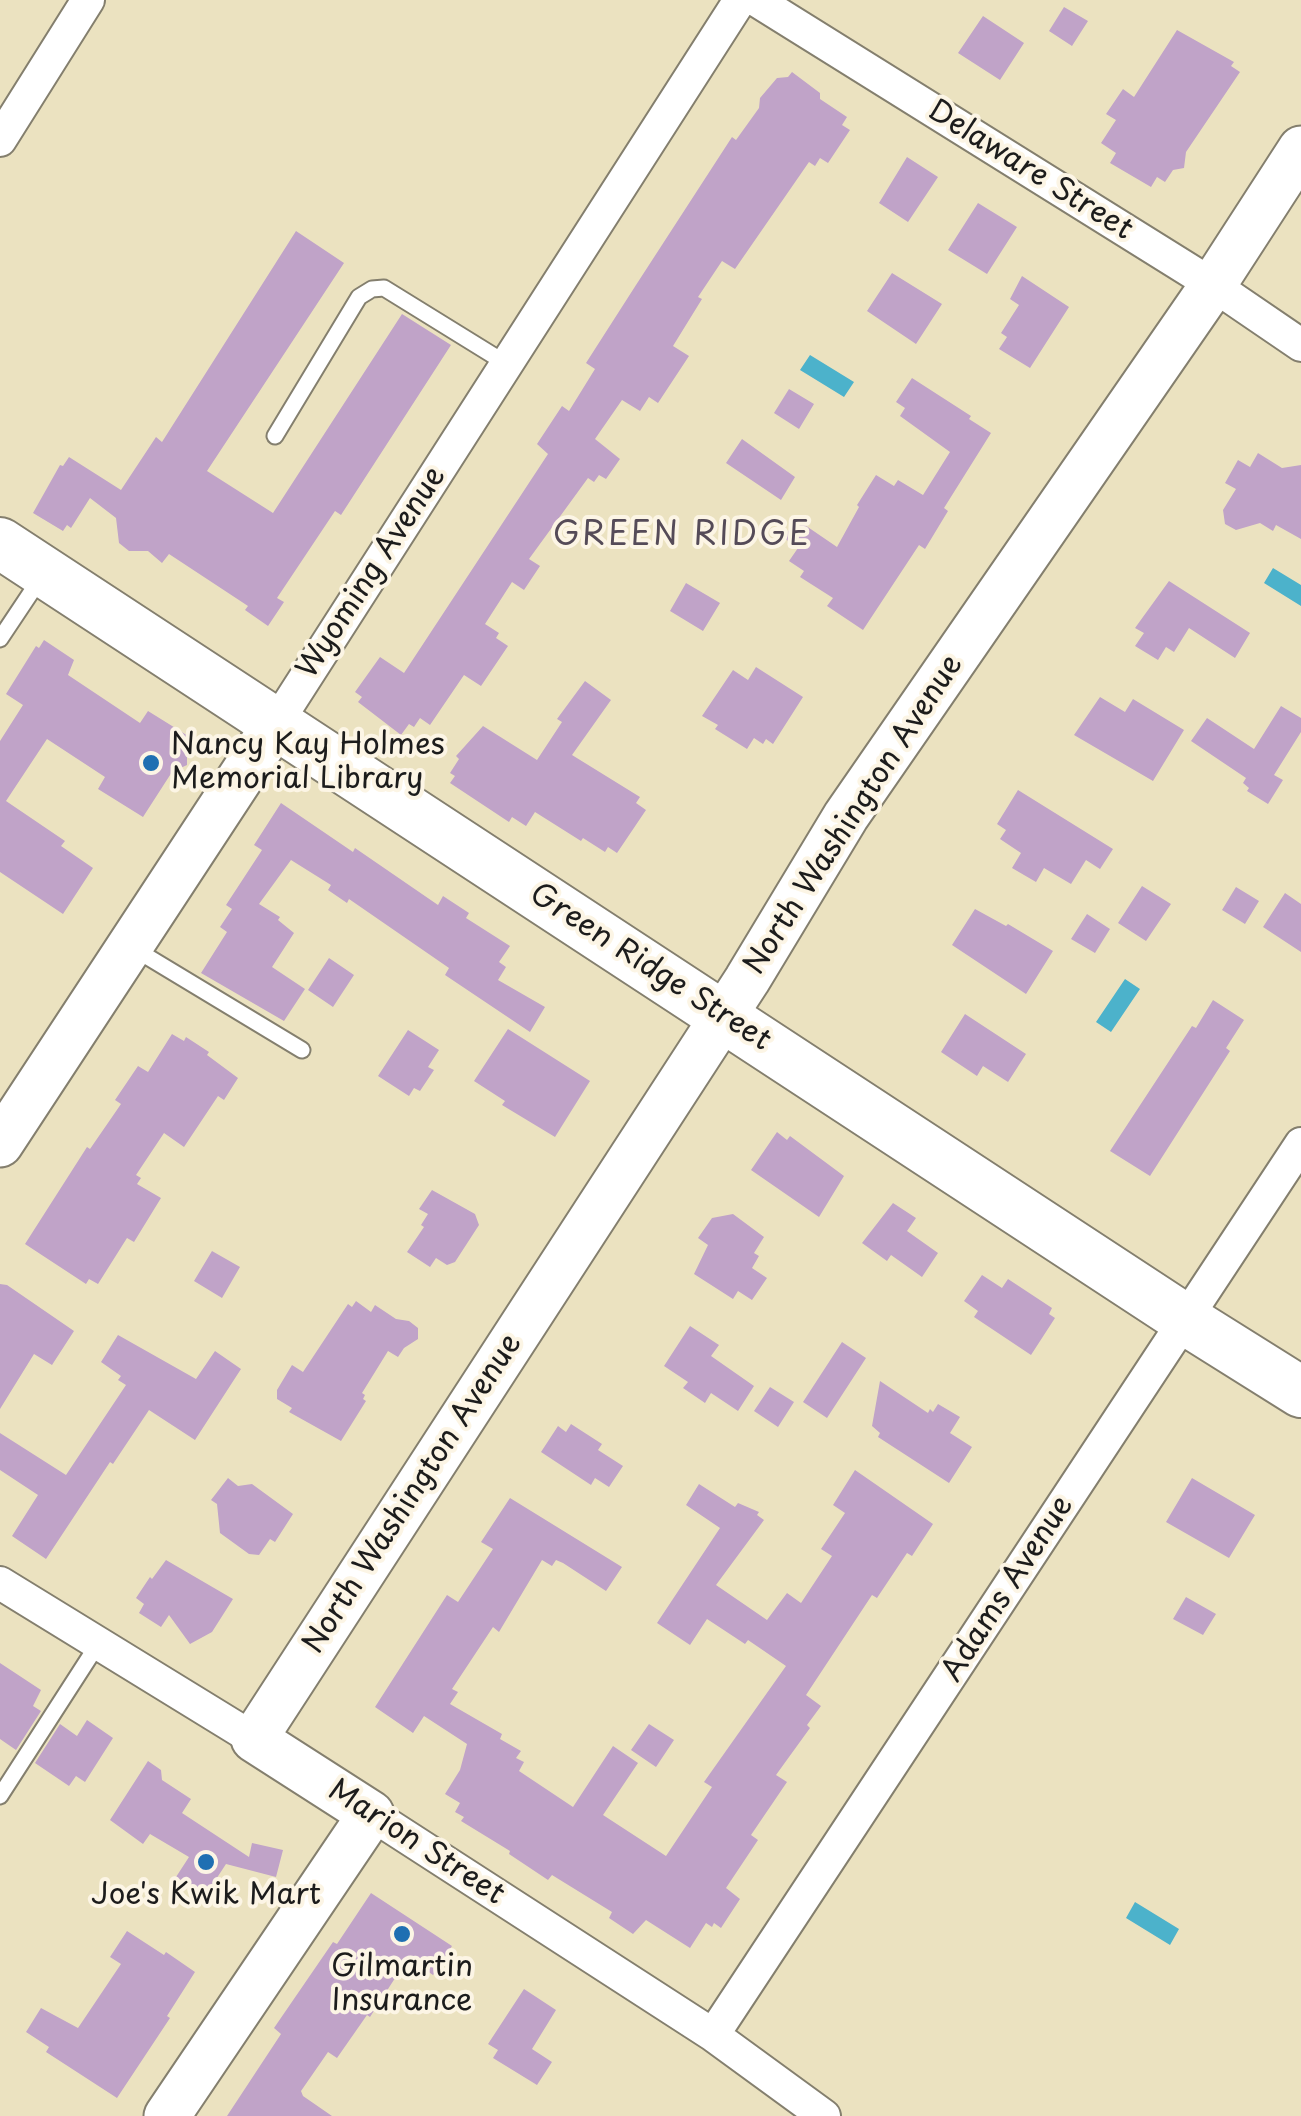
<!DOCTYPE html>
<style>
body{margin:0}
canvas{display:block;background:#ebe2c0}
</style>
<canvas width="1301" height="2116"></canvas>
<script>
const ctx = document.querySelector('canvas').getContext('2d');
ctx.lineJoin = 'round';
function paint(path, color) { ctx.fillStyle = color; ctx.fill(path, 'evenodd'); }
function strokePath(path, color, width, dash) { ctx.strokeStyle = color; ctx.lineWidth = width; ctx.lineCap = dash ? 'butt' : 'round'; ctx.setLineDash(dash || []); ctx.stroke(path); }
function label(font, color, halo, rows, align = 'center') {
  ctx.font = font + ' "Playpen Sans",sans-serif'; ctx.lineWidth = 8; ctx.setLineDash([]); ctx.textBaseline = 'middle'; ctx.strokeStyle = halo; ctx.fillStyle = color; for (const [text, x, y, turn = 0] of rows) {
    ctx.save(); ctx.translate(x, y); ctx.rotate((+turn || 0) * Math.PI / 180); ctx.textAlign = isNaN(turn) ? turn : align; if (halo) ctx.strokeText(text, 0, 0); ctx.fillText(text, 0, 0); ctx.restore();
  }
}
paint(new Path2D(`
 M810,355L854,382L844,397L800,370Z
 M1273,568L1301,585V606L1264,583Z
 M1125,979L1140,989L1111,1032L1096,1022Z
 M1135,1902L1179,1929L1170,1945L1126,1918Z`), '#4cb2cb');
paint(new Path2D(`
 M1064,7L1088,21L1072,46L1049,31Z
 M983,16L1024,43L1000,80L958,53Z
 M1177,30L1234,62L1231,66L1240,72L1186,152L1184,168L1173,170L1165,182L1157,177L1151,187L1110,163L1116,153L1101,143L1116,120L1106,114L1123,89L1134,97Z
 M792,72L820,93V99L847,117L842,125L850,130L828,163L820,158L815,166L809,162L735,269L722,261L698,297L702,299L673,346L689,356L658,403L649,397L640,411L622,400L595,439L620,459L606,479L599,475L594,482L588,478L529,559L540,566L524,590L512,582L485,624L499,633L496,638L508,646L481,686L464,675L430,725L420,718L414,727L409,724L401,735L358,702L362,697L355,692L380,657L404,673L548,454L537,444L562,406L569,411L595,369L586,363L636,285L732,137L736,140L759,108L760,98L777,78L788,77Z
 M907,157L938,177L908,222L879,203Z
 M978,203L1017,227L987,274L948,250Z
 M296,231L344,263L207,471L273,513L402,314L451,345L341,515L335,511L277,598L284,602L268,626L245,610L248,606L169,554L162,563L148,551H129L119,543L116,518L90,498L71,528L67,525L63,531L33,513L60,465L63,466L69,457L121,490L156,437L162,442Z
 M892,273L942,304L916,344L867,311Z
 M1022,276L1069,307L1030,368L999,349L1007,337L1001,333L1019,305L1010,299Z
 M912,378L971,416L969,419L991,433L944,508L948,511L925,549L919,545L863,630L827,606L833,598L800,577L804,571L789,561L798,548L784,538L796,519L837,547L859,507L857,505L876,475L894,486L898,480L923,495L950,452L900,416L905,408L896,402Z
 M789,389L814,404L799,429L774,413Z
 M742,439L795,477L781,500L726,463Z
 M1258,453L1282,468L1301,465V539L1276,525L1273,531L1260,523L1236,530L1225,524L1223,510L1236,489L1225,483L1238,460L1250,467Z
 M1169,581L1250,633L1235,658L1189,628L1174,652L1166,647L1158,660L1135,646L1144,633L1135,628Z
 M686,583L720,603L703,631L670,611Z
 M44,640L74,660L68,675L140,723L148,711L193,739L187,748V765L172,772L143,817L98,789L105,777L47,739L6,801L65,841L61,846L93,868L63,914L0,872V741L23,705L6,694L36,646L39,648Z
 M756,667L803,697L773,744L766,739L763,744L754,738L747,749L715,729L718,725L702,716L733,670L748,680Z
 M585,681L611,700L572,755L640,797L636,803L646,810L617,853L608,847L605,852L583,838L581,841L535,812L526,826L512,817L509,822L450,783L455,776L450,773L459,759L456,756L483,726L537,760L562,722L557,719Z
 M1100,697L1125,712L1133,699L1184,730L1153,781L1074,735Z
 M1281,706L1301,718V732L1274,775L1283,780L1268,804L1247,791L1249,788L1243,783L1246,778L1191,741L1207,718L1254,749Z
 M1018,790L1113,849L1100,869L1086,860L1071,884L1044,868L1036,882L1012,868L1021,853L1000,839L1006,830L997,824Z
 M281,803L353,852L355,848L438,905L443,896L469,913L466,918L510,946L499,962L506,967L498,980L545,1007L530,1032L445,975L449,968L349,899L347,903L328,890L331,885L291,860L259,904L280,917L278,920L294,933L272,967L305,989L284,1021L201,973L227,932L220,927L232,909L226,905L262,850L254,845Z
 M1142,886L1171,904L1146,941L1118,923Z
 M1236,887L1259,901L1245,924L1222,910Z
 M1285,893L1301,904V952L1263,927Z
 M975,909L1006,926L1008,924L1053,951L1026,994L952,945Z
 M1087,914L1110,929L1095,953L1071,939Z
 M329,958L354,975L333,1007L308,990Z
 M1213,1000L1244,1020L1226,1048L1230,1051L1150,1176L1110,1151L1192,1026L1196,1028Z
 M965,1014L1026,1054L1008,1082L983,1066L977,1076L941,1052Z
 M508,1029L590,1081L555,1137L502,1105L505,1101L474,1081Z
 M408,1030L439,1050L428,1067L434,1070L420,1091L414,1088L409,1096L378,1076Z
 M172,1034L184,1041L186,1037L209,1052L207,1055L238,1078L224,1100L218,1096L184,1147L164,1133L136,1175L141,1178L137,1184L161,1198L134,1242L127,1238L98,1284L89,1279L86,1284L25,1244L87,1147L90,1149L121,1104L115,1100L138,1066L148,1072Z
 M777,1132L787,1140L790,1136L844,1176L819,1217L751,1170Z
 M432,1190L475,1214L479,1225L455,1262L447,1265L436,1258L430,1267L407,1252L424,1227L421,1225L428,1214L419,1209Z
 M893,1203L916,1218L907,1231L938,1253L922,1277L891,1255L887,1261L862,1243Z
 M733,1214L764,1237L754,1253L759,1256L752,1268L767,1278L752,1300L738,1291L733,1299L694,1274L708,1245L698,1238L712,1218Z
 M212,1251L240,1267L222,1298L194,1281Z
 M982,1275L1002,1288L1008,1279L1052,1308L1049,1314L1055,1318L1031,1355L974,1317L978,1311L964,1301Z
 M0,1284L7,1285L74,1331L52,1365L34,1354L0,1409Z
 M356,1301L371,1312L375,1305L396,1319L409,1321L418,1328V1339L404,1348L398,1357L388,1351L362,1393L365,1395L363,1399L366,1401L341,1441L289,1412L292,1408L277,1399V1390L292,1365L303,1372L348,1304L352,1307Z
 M690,1326L719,1345L711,1356L754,1386L738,1411L711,1393L705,1403L683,1388L688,1382L664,1366Z
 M118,1335L196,1379L215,1351L241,1369L195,1440L149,1410L113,1464L110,1462L46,1559L12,1536L38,1495L0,1470V1433L66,1475L126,1385L118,1380L121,1376L101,1362Z
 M842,1342L866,1358L827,1418L803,1402Z
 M880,1381L928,1413L930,1409L933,1412L938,1404L960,1417L950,1433L972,1447L949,1483L878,1437L880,1433L872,1426Z
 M770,1387L794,1402L778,1427L754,1411Z
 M571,1424L602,1444L598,1450L623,1466L609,1487L595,1478L591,1485L541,1452L558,1426L566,1432Z
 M855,1470L933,1524L912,1556L907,1553L877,1598L872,1595L806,1695L821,1706L807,1725L810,1728L776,1775L787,1782L751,1835L758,1840L726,1888L740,1899L721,1928L714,1923L712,1927L706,1923L690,1948L646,1920L633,1934L609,1918L612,1912L552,1875L548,1880L509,1854L510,1851L461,1821L464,1817L455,1812L460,1803L445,1794L460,1770L467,1744L424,1716L413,1733L375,1707L447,1595L458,1602L493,1549L481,1542L510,1498L622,1567L606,1591L563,1563L556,1560L552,1566L542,1560L499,1632L493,1627L452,1689L458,1692L450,1704L502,1734L500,1739L521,1751L516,1758L524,1762L519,1771L573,1807L613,1746L638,1763L603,1815L666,1856L712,1787L704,1782L786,1666L748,1640L745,1644L707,1619L690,1645L657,1623L720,1528L686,1505L699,1484L735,1507L738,1503L759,1512L757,1515L764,1520L716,1585L767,1620L787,1593L801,1603L832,1556L821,1549L845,1513L833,1505Z
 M228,1478L238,1486L252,1484L293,1514L275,1542L270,1539L259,1555L249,1554L220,1533L217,1504L211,1500Z
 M1192,1478L1255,1515L1229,1558L1166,1522Z
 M166,1560L233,1599L212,1632L190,1644L169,1615L161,1627L139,1613L144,1604L136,1598L150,1577L152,1579Z
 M1186,1597L1216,1614L1203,1635L1173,1619Z
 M0,1663L41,1690L33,1706L41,1711L16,1750L0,1739Z
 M87,1720L113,1738L85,1782L76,1776L69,1786L35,1763L60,1724L77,1736Z
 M649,1724L674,1740L656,1767L631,1750Z
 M148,1761L161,1770L162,1780L191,1799L182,1813L249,1857L252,1843L283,1850L276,1877L226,1864L205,1896L176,1877L189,1857L150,1834L143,1844L110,1820Z
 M371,1893L452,1946L433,1975L408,1958L370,2017L367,2015L337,2058L328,2052L301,2091L303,2096L332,2116H227L281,2034L274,2028L333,1942L337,1944Z
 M127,1931L164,1955L166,1952L195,1972L167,2016L170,2018L117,2098L46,2052L49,2047L26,2032L41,2008L78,2028L121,1964L110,1957Z
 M524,1989L556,2010L532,2049L552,2062L537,2085L493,2058L498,2050L488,2044Z`), '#c0a3c8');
const lane = new Path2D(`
 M275,436L359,297L372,289L384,288L507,364
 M0,639L42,576
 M133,948L302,1050
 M0,1796L98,1644`);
const street = new Path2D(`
 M756,0L1213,285L1301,345
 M0,140L88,0
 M277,722L740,0
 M0,1583L254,1739
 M371,1814L713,2035L824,2116
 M713,2035L1301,1144`);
const secondary = new Path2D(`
 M0,1144L277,722
 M167,2116L371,1814L254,1739L747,980L846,816L1213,285L1301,149`);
const primary = new Path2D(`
 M0,543L1186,1320L1301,1392`);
strokePath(lane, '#847f6e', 19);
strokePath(street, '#847f6e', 36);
strokePath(secondary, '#847f6e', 49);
strokePath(primary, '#847f6e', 54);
strokePath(lane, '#fff', 15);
strokePath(street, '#fff', 32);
strokePath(secondary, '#fff', 45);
strokePath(primary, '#fff', 50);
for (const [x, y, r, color] of [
 [151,763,10,"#1f6fb2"],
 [206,1862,10,"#1f6fb2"],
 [402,1934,10,"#1f6fb2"]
]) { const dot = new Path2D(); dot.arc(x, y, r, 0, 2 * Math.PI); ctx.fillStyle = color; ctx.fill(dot); strokePath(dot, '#fcf5e5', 4); }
label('30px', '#1c1c1c', '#fcf5e5', [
 ["Delaware Street",1030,171,32],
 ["Wyoming Avenue",372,573,-57],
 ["North Washington Avenue",854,815,-57],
 ["Green Ridge Street",650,968,33],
 ["North Washington Avenue",413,1494,-57],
 ["Adams Avenue",1008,1589,-57],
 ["Marion Street",416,1843,33]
]);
label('30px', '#1c1c1c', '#fcf5e5', [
 ["Nancy Kay Holmes",171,746,"left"],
 ["Memorial Library",171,780,"left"],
 ["Joe's Kwik Mart",206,1896],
 ["Gilmartin",402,1968],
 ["Insurance",402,2002]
]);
ctx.letterSpacing = '2.5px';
label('32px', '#554b58', '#fcf5e5', [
 ["GREEN RIDGE",682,536]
]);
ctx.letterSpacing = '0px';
</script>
